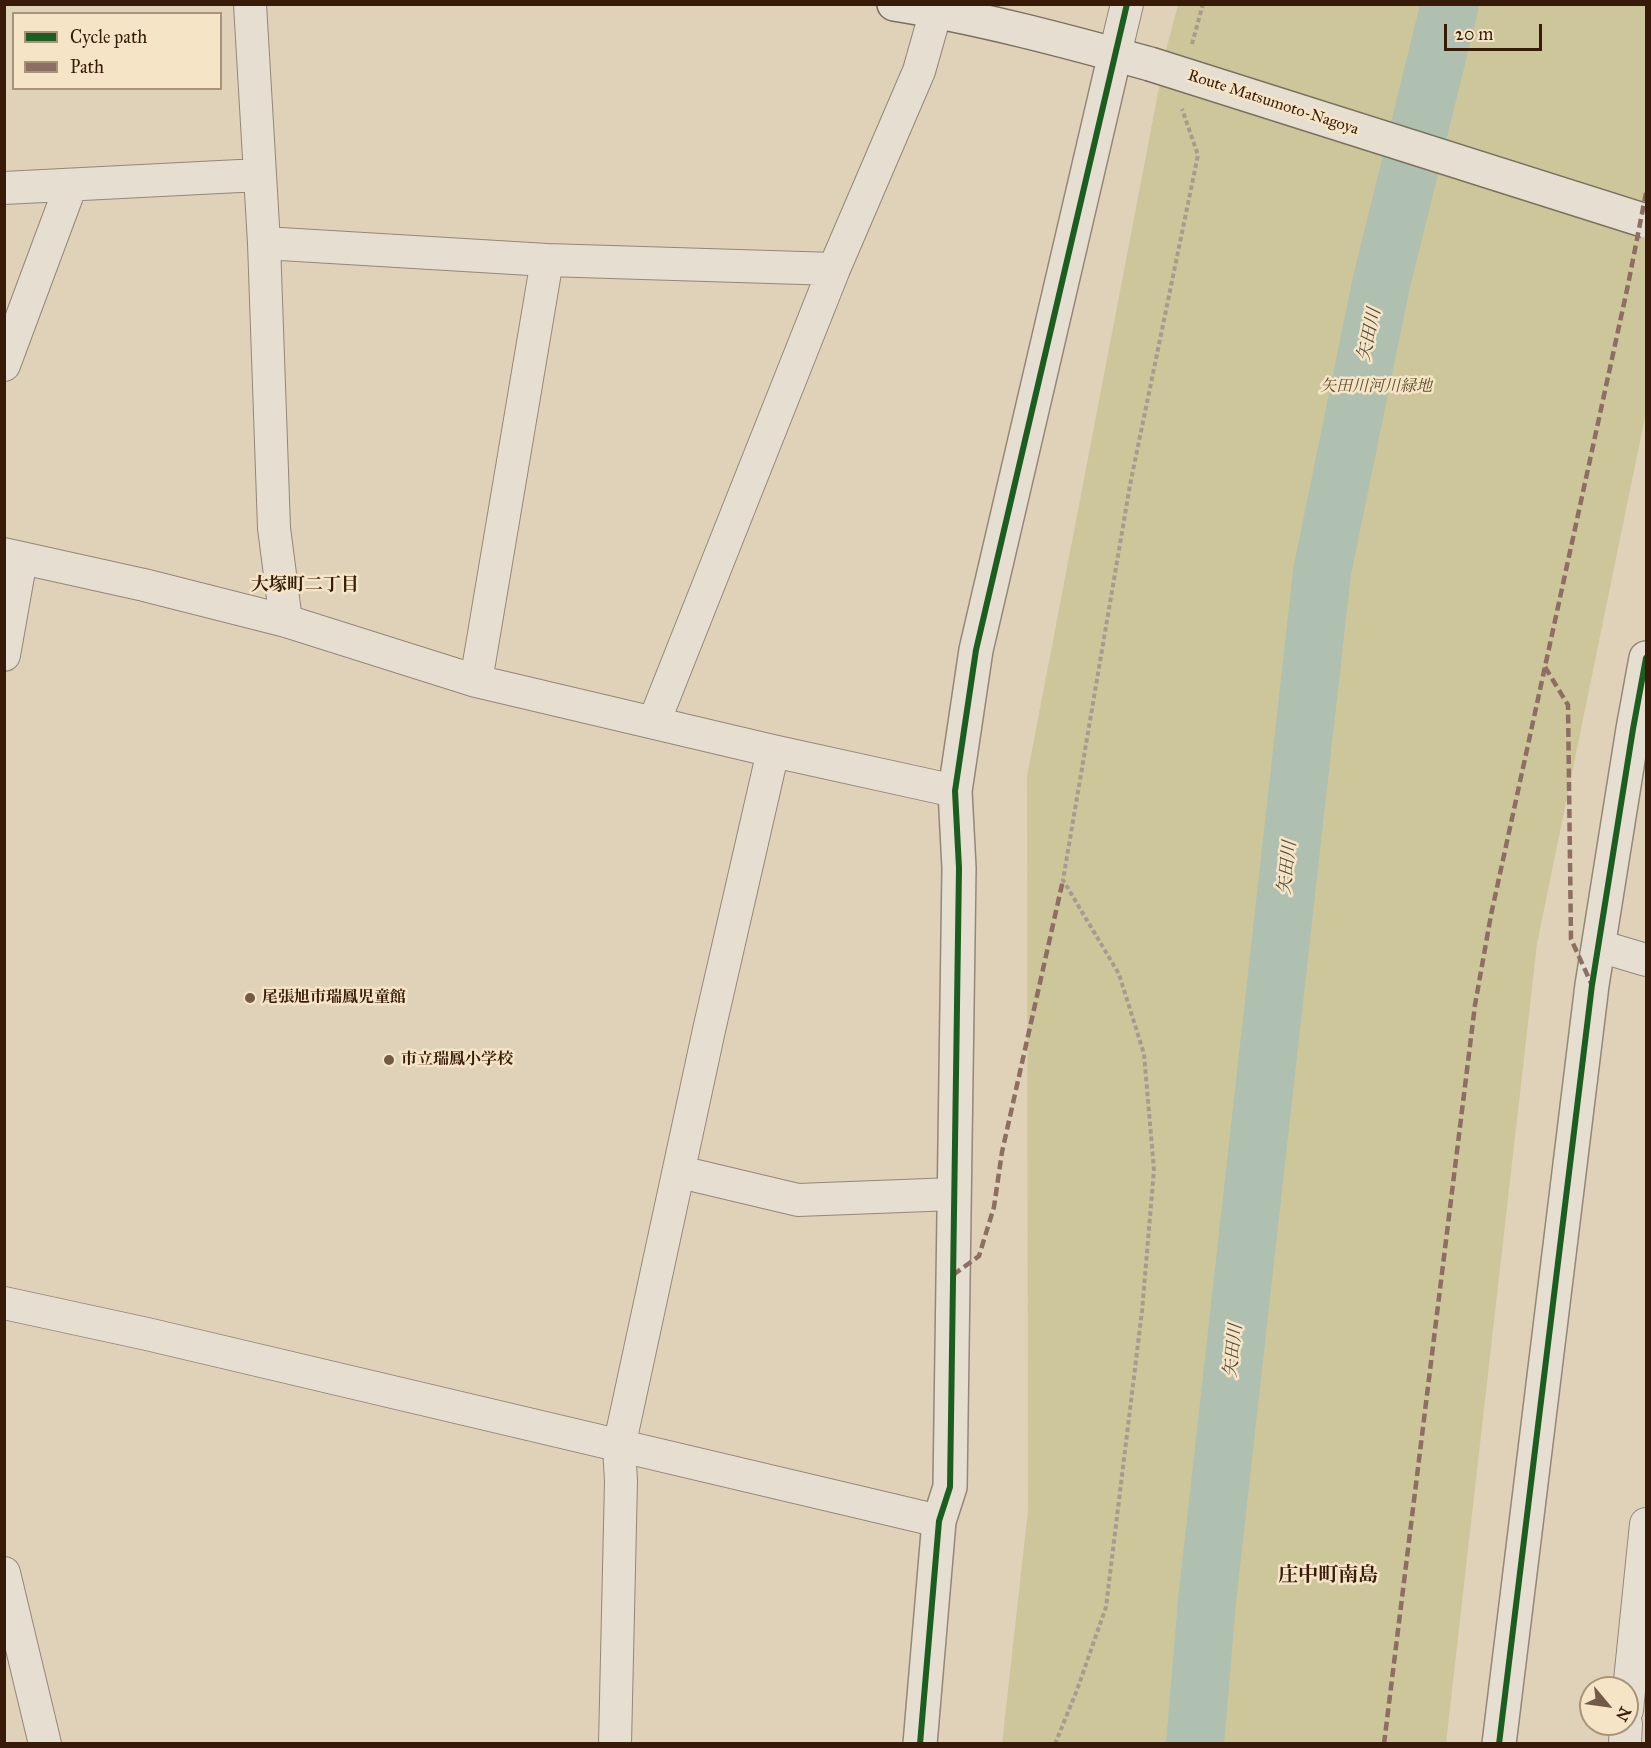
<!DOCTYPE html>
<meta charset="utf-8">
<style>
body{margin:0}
#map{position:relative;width:1651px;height:1748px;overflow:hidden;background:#e0d2b8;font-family:"IM FELL Great Primer",serif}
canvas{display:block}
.frame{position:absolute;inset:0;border:6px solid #371b08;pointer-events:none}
.legend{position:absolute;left:12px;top:12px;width:210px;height:78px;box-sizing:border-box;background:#f5e5c6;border:2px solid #a9947a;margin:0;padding:8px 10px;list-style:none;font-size:18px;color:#371b08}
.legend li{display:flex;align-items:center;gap:12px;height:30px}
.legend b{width:30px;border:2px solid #a9947a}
.north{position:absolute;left:1579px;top:1676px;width:60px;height:60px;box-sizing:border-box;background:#f5e5c6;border:2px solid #a9947a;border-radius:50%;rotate:119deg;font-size:16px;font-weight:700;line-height:24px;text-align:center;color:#371b08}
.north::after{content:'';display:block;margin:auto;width:21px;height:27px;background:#725b46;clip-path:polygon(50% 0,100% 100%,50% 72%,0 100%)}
.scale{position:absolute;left:1444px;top:24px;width:98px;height:27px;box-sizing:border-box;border:3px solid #371b08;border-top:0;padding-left:8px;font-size:18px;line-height:21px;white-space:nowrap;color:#371b08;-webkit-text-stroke:4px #f5e5c6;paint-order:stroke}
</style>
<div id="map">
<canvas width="1651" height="1748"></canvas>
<div class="frame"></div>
<ul class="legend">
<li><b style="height:8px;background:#1b5e20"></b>Cycle path</li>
<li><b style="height:8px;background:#8d6e63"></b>Path</li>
</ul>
<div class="north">N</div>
<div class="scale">20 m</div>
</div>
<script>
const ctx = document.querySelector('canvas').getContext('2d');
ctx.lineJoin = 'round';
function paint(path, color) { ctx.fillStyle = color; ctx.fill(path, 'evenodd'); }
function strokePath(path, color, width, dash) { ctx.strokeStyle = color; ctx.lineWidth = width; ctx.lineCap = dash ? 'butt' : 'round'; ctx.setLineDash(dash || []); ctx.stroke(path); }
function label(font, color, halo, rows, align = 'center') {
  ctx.font = font + ' "IM FELL Great Primer","Noto Serif JP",serif'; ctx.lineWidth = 5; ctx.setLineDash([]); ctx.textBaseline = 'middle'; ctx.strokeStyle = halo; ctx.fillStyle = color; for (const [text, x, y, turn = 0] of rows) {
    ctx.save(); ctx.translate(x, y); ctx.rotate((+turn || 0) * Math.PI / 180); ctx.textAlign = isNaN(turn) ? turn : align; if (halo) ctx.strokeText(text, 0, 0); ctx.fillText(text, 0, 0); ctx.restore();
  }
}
paint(new Path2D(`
 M1178,5H1646V412L1537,944L1446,1743L1002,1744L1028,1510L1027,776L1167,46Z`), '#cec69b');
strokePath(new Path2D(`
 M1195,1744L1207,1601L1322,572L1381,284L1450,4`), '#afc0b0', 58);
const minor = new Path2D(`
 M250,4L264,243L274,528L286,621
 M1115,54L1127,4
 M4,188L259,175
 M264,243L547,260L834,269
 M4,365L71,185
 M4,554L144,585L286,621L476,681L773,751L955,791
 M4,655L21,559
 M476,681L547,260
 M654,722L834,269L919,71L938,4
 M1599,946L1646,960
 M680,1172L798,1200L954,1194
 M4,1303L147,1334L939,1521
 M4,1573L45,1744
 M1627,1710L1646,1524
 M615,1744L621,1481L619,1447L709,1030L773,751
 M1625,1744L1626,1724`);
const tertiary = new Path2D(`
 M920,1744L939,1521L950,1487L959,868L955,791L976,650L1115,54
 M1499,1744L1592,985L1633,729L1646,658`);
const secondary = new Path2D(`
 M894,4C981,18 1066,41 1150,64`);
strokePath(minor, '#938777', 34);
strokePath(tertiary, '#938777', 36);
strokePath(secondary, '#7b6f5f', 36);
strokePath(new Path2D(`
 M1192,44L1203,4
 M1055,1744L1077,1690L1106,1607L1142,1311L1154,1170L1144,1054L1119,974L1063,880L1130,485L1198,155L1182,109`), '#a49c90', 4, [4.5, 3]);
strokePath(minor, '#e5ded1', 32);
strokePath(tertiary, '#e5ded1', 33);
strokePath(secondary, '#e5ded1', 33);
const secondaryBridge = new Path2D(`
 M1150,64L1646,221`);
strokePath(secondaryBridge, '#7b6f5f', 36, []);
strokePath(secondaryBridge, '#e5ded1', 33);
strokePath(new Path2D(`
 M1545,667L1568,705L1571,939L1591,983
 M953,1275L979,1256L994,1207L1002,1152L1063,880
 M1384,1744L1475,1005L1491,915L1628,285L1646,193`), '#8d6e63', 4.5, [9, 4.5]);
strokePath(new Path2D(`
 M920,1744L939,1521L950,1487L959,868L955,791L976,650L1127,4
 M1499,1744L1592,985L1633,729L1646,658`), '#1b5e20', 6);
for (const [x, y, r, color] of [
 [250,998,6,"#725b46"],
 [389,1060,6,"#725b46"]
]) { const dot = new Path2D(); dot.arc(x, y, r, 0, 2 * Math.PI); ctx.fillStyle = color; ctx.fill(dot); strokePath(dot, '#f5e5c6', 2); }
label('16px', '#371b08', '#f5e5c6', [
 ["Route Matsumoto-Nagoya",1273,103,18]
]);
label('italic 16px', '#604b2d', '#f5e5c6', [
 ["矢田川河川緑地",1376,387]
]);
label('bold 16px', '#371b08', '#f5e5c6', [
 ["尾張旭市瑞鳳児童館",262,998],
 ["市立瑞鳳小学校",401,1060]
], 'left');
label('italic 18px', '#554a39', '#f5e5c6', [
 ["矢田川",1370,335,-78],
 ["矢田川",1288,868,-84],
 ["矢田川",1234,1351,-84]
]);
label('bold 18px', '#371b08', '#f5e5c6', [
 ["大塚町二丁目",305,586]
]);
label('bold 20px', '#371b08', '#f5e5c6', [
 ["庄中町南島",1328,1576]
]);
</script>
